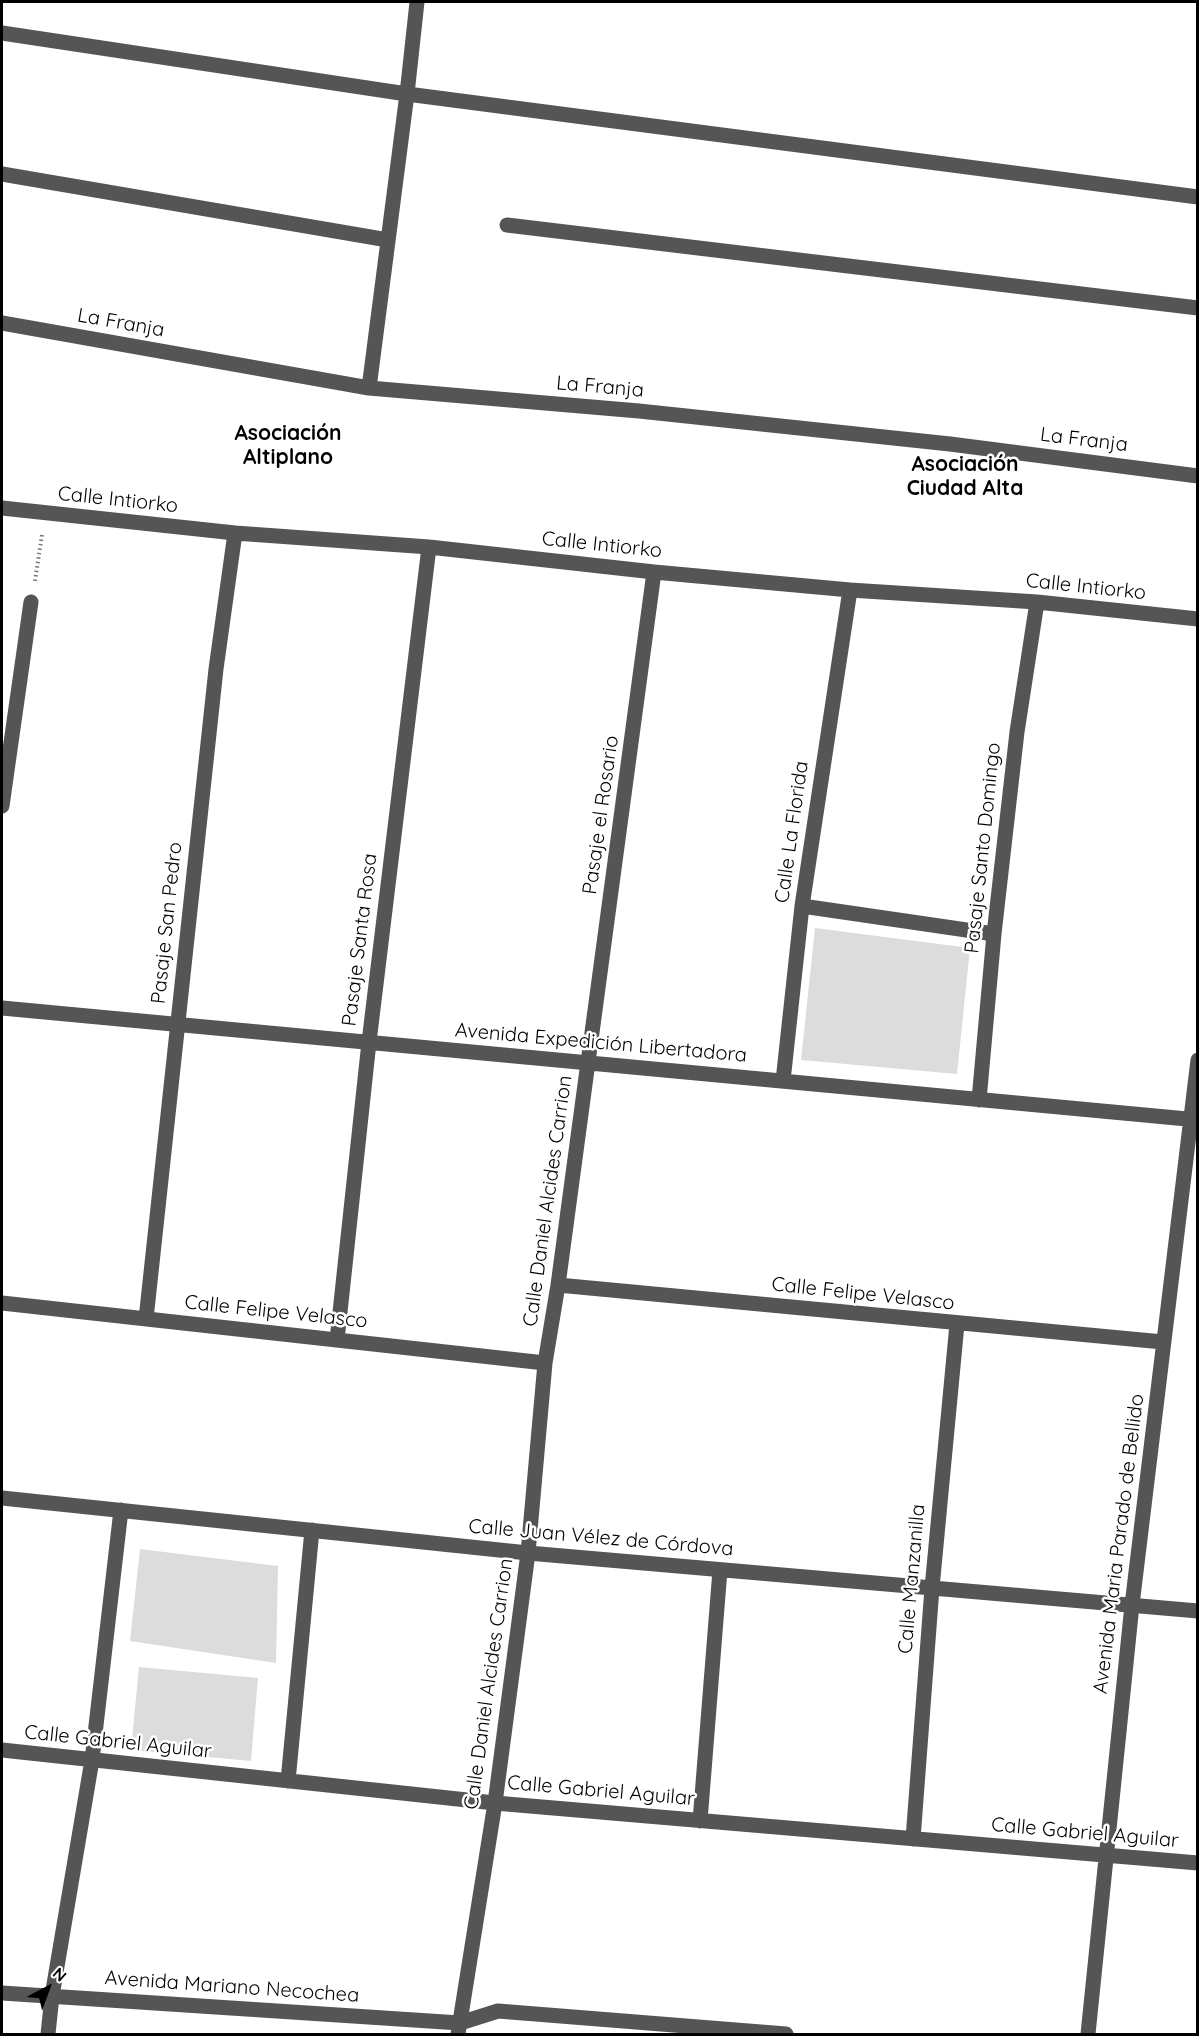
<!DOCTYPE html>
<meta charset="utf-8">
<style>
body{margin:0}
#map{position:relative;width:1199px;height:2036px;overflow:hidden;background:#fff;font-family:Quicksand,sans-serif}
canvas{display:block}
.frame{position:absolute;inset:0;border:3px solid #000;pointer-events:none}
.north{position:absolute;left:18px;top:1958px;width:60px;height:60px;-webkit-text-stroke:4px #fff;paint-order:stroke;rotate:41deg;font-size:16px;font-weight:700;line-height:24px;text-align:center;color:#000}
.north::after{content:'';display:block;margin:auto;width:21px;height:27px;background:#000;clip-path:polygon(50% 0,100% 100%,50% 72%,0 100%)}
</style>
<div id="map">
<canvas width="1199" height="2036"></canvas>
<div class="frame"></div>
<div class="north">N</div>
</div>
<script>
const ctx = document.querySelector('canvas').getContext('2d');
ctx.lineJoin = 'round';
function paint(path, color) { ctx.fillStyle = color; ctx.fill(path, 'evenodd'); }
function strokePath(path, color, width, dash) { ctx.strokeStyle = color; ctx.lineWidth = width; ctx.lineCap = dash ? 'butt' : 'round'; ctx.setLineDash(dash || []); ctx.stroke(path); }
function label(font, color, halo, rows, align = 'center') {
  ctx.font = font + ' Quicksand,sans-serif'; ctx.lineWidth = 5; ctx.setLineDash([]); ctx.textBaseline = 'middle'; ctx.strokeStyle = halo; ctx.fillStyle = color; for (const [text, x, y, turn = 0] of rows) {
    ctx.save(); ctx.translate(x, y); ctx.rotate((+turn || 0) * Math.PI / 180); ctx.textAlign = isNaN(turn) ? turn : align; if (halo) ctx.strokeText(text, 0, 0); ctx.fillText(text, 0, 0); ctx.restore();
  }
}
paint(new Path2D(`
 M815,928L970,948L957,1074L801,1060Z
 M140,1549L278,1566L276,1663L130,1641Z
 M139,1667L258,1678L251,1761L131,1750Z`), '#dcdcdc');
strokePath(new Path2D(`
 M35,581L42,535`), '#777', 4, [1.5, 3]);
strokePath(new Path2D(`
 M2,33L407,94L1198,197
 M2,174L388,240
 M507,225L1198,308
 M2,323L369,388L639,411L950,444L1198,476
 M369,388L407,94L417,2
 M2,508L235,533L429,547L654,572L850,590L1037,602L1198,619
 M2,806L31,602
 M802,906L994,934
 M2,1008L1198,1120
 M783,1081L802,906L850,590
 M979,1100L994,934L1017,732L1037,602
 M558,1285L1163,1342
 M2,1303L545,1363
 M146,1319L216,669L235,533
 M337,1340L369,1042L429,547
 M2,1498L528,1553L1198,1611
 M2,1750L495,1803L1198,1863
 M288,1781L312,1530
 M700,1821L720,1570
 M913,1839L932,1588L957,1324
 M2,1993L460,2023L498,2011L786,2034
 M48,2034L52,1996L92,1760L121,1510
 M458,2034L495,1803L528,1553L545,1363L558,1285L654,572
 M1088,2034L1132,1605L1198,1060`), '#555', 15);
label('20px', '#000', '#fff', [
 ["La Franja",121,323,10],
 ["La Franja",600,387,5],
 ["La Franja",1084,440,7],
 ["Calle Intiorko",118,500,6],
 ["Calle Intiorko",602,545,6],
 ["Calle Intiorko",1086,587,6],
 ["Pasaje el Rosario",601,815,-82],
 ["Calle La Florida",792,832,-82],
 ["Pasaje Santo Domingo",983,848,-84],
 ["Pasaje San Pedro",167,923,-84],
 ["Pasaje Santa Rosa",360,940,-83],
 ["Avenida Expedición Libertadora",601,1043,5],
 ["Calle Daniel Alcides Carrion",548,1201,-82],
 ["Calle Felipe Velasco",863,1294,6],
 ["Calle Felipe Velasco",276,1312,6],
 ["Calle Juan Vélez de Córdova",601,1538,5],
 ["Avenida Maria Parado de Bellido",1119,1544,-83],
 ["Calle Manzanilla",912,1579,-85],
 ["Calle Daniel Alcides Carrion",489,1684,-82],
 ["Calle Gabriel Aguilar",118,1742,6],
 ["Calle Gabriel Aguilar",601,1791,5],
 ["Calle Gabriel Aguilar",1085,1833,5],
 ["Avenida Mariano Necochea",232,1987,4]
]);
label('bold 21px', '#000', '#fff', [
 ["Asociación",288,434],
 ["Altiplano",288,458],
 ["Asociación",965,465],
 ["Ciudad Alta",965,489]
]);
</script>
